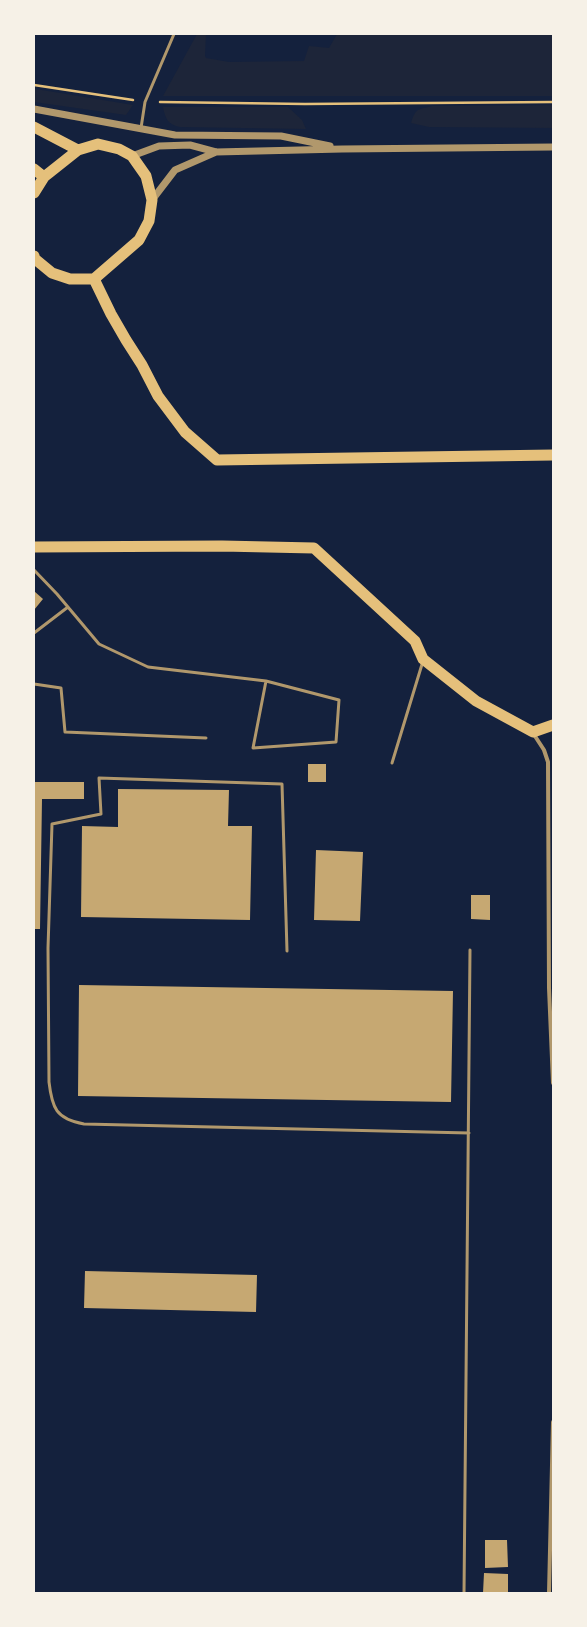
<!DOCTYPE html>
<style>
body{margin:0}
#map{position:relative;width:587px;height:1627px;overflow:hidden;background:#14213d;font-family:"IBM Plex Sans",sans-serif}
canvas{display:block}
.frame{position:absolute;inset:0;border:35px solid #f6f1e7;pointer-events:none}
</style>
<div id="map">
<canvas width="587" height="1627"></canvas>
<div class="frame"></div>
</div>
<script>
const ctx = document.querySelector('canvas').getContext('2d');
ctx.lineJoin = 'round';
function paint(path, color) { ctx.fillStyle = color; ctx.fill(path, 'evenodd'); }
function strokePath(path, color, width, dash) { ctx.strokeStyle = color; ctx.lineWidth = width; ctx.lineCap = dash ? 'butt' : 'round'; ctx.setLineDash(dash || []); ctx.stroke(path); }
paint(new Path2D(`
 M197,34H206L205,56L206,58L229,62L304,61L309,46L329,48L337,34H553V96H163Z
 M34,89L42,90L133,105L126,115L34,102Z
 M553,105V128L429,127L411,123C416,107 418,110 432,106Z
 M163,107H288L302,120L306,129L180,127C168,125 165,118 163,107Z`), '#1d2539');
paint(new Path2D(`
 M34,591L43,599L34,610Z
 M308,764H326V782H308Z
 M34,782H84V799H42L40,929H34Z
 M118,789L229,790L228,826H252L250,920L81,917L82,826L118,827Z
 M316,850L363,852L360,921L314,920Z
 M471,895H490V920L471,919Z
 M79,985L453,991L451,1102L78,1096Z
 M85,1271L257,1275L256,1312L84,1308Z
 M485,1540H507L508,1567L485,1568Z
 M484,1573L508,1574V1593H483Z`), '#c6a872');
strokePath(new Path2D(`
 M34,85L133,100
 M160,102L305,104L553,102`), '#e5c07b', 2.5);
strokePath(new Path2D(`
 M141,128L145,102L174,34
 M34,570L57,594L99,644L148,667L266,681L339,700L336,742L253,748L266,681
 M34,633L68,607
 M34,684L61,688L65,732L206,738
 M392,763L423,661
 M287,951L282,784L99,778L101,814L52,824L48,948L49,1082C52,1108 56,1119 84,1124L469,1133
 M464,1593L470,950`), '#b1986c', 3);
strokePath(new Path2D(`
 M533,733L544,750L548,762L549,988L553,1083
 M549,1593L553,1422`), '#b1986c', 4);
strokePath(new Path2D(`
 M34,109L175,135L281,136L330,146
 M132,156L159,146L190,145L216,152L342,149L553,147
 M152,200L175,170L216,152`), '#b1986c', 7);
strokePath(new Path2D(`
 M34,127L78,150
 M34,169L44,177
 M34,193L44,177L78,150L98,144L119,149L132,156L146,176L152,200L149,221L139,240L94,279H70L52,273L35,259L34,256
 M94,279L111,314L126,340L142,365L158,396L185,432L217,460L553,455
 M34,547L222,546L314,548L415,641L423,659L476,701L533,732L553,725`), '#e5c07b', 11);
</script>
